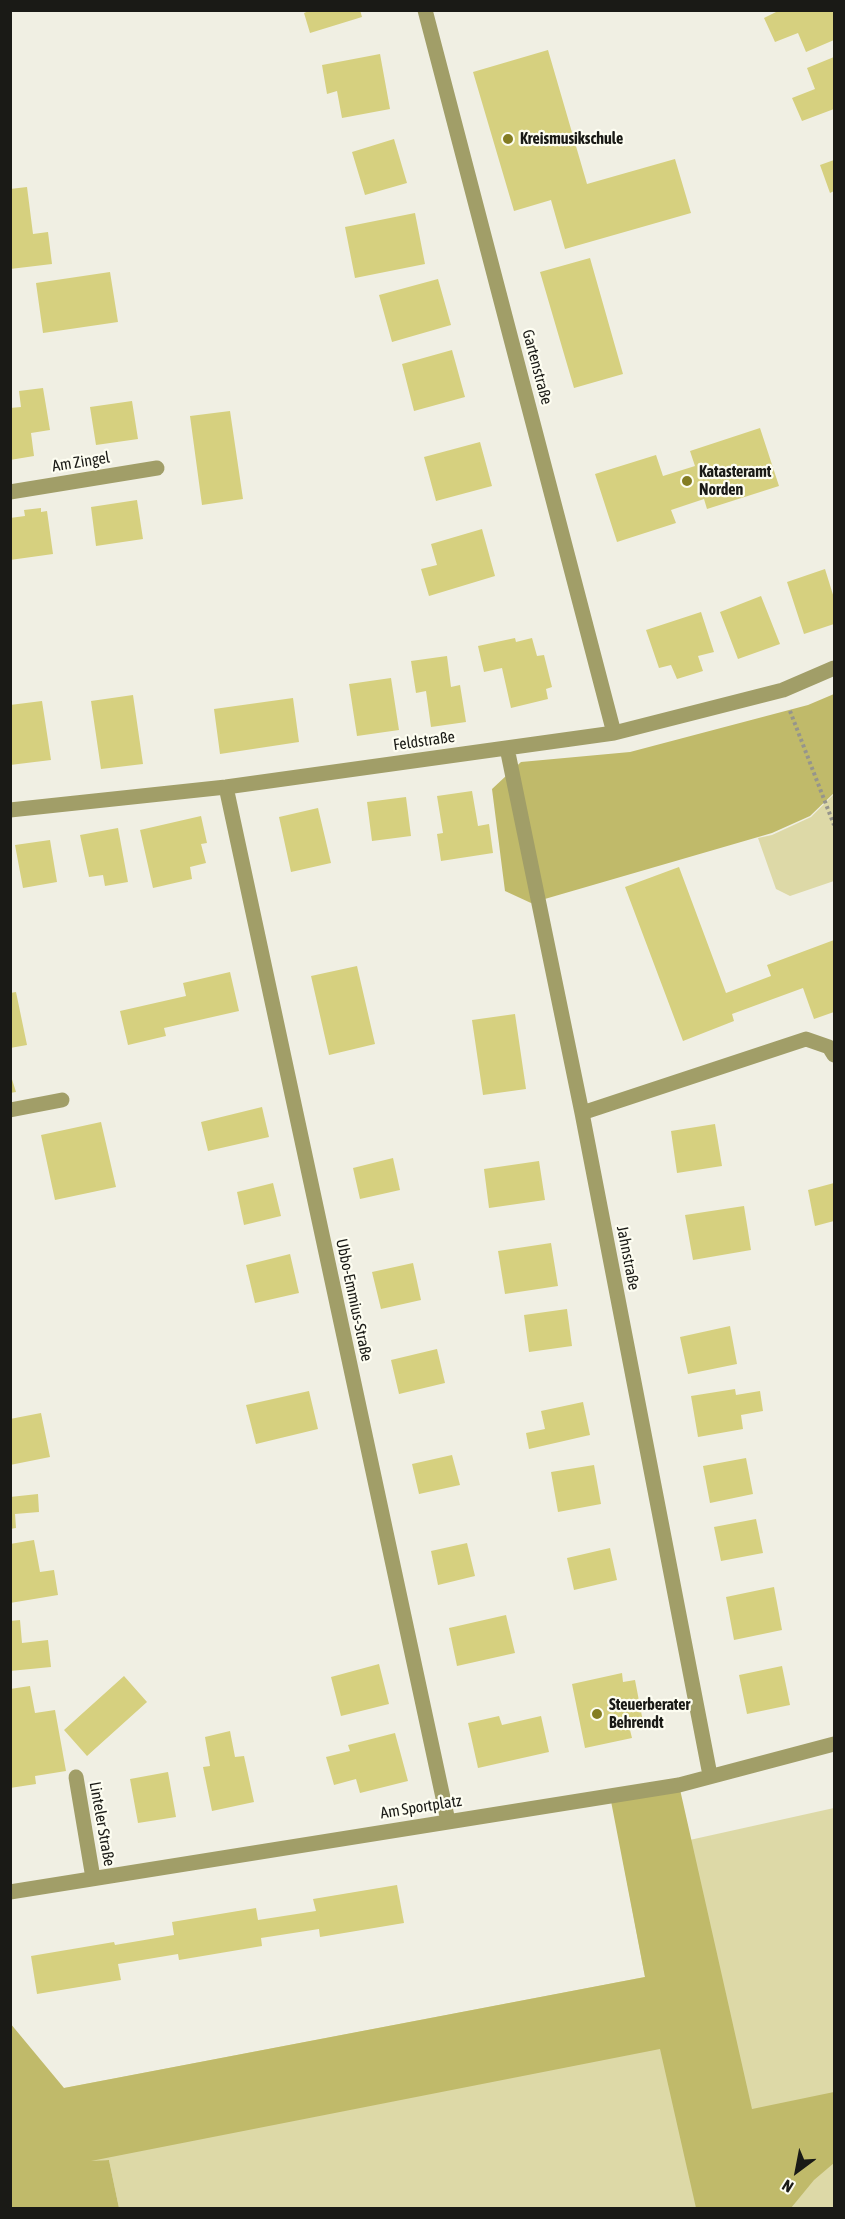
<!DOCTYPE html>
<meta charset="utf-8">
<style>
body{margin:0}
#map{position:relative;width:845px;height:2219px;overflow:hidden;background:#f0efe3;font-family:"Asap Condensed",sans-serif}
canvas{display:block}
.frame{position:absolute;inset:0;border:12px solid #1a1a16;pointer-events:none}
.north{position:absolute;left:767px;top:2141px;width:60px;height:60px;-webkit-text-stroke:4px #fdfdf1;paint-order:stroke;rotate:212deg;font-size:16px;font-weight:700;line-height:24px;text-align:center;color:#1a1a16}
.north::after{content:'';display:block;margin:auto;width:21px;height:27px;background:#1a1a16;clip-path:polygon(50% 0,100% 100%,50% 72%,0 100%)}
</style>
<div id="map">
<canvas width="845" height="2219"></canvas>
<div class="frame"></div>
<div class="north">N</div>
</div>
<script>
const ctx = document.querySelector('canvas').getContext('2d');
ctx.lineJoin = 'round';
function paint(path, color) { ctx.fillStyle = color; ctx.fill(path, 'evenodd'); }
function strokePath(path, color, width, dash) { ctx.strokeStyle = color; ctx.lineWidth = width; ctx.lineCap = dash ? 'butt' : 'round'; ctx.setLineDash(dash || []); ctx.stroke(path); }
function label(font, color, halo, rows, align = 'center') {
  ctx.font = font + ' "Asap Condensed",sans-serif'; ctx.lineWidth = 4.5; ctx.setLineDash([]); ctx.textBaseline = 'middle'; ctx.strokeStyle = halo; ctx.fillStyle = color; for (const [text, x, y, turn = 0] of rows) {
    ctx.save(); ctx.translate(x, y); ctx.rotate((+turn || 0) * Math.PI / 180); ctx.textAlign = isNaN(turn) ? turn : align; if (halo) ctx.strokeText(text, 0, 0); ctx.fillText(text, 0, 0); ctx.restore();
  }
}
paint(new Path2D(`
 M834,794V881L790,896L776,889L758,838L772,835L811,817Z
 M834,1808V2208H119L109,2160L80,2163L64,2088L645,1977L622,1855Z`), '#ddd9a7');
paint(new Path2D(`
 M834,694V793L810,816L772,833L531,903L505,891L492,789L521,762L630,752L808,705Z
 M679,1785L752,2109L834,2092V2163L814,2180L791,2208H696L660,2049L91,2161L109,2160L119,2208H11L10,2023L64,2088L645,1977L610,1796Z`), '#c0ba6a');
paint(new Path2D(`
 M311,10H360L362,17L310,33L304,13Z
 M780,10H834V40L806,52L798,33L775,42L764,18Z
 M548,50L587,184L675,159L691,213L565,249L551,200L514,211L473,72Z
 M380,54L390,109L342,118L337,91L327,94L322,65Z
 M834,57V109L802,121L792,98L815,89L807,68Z
 M394,139L407,183L365,195L352,152Z
 M834,160V191L830,193L820,165Z
 M27,187L33,234L48,232L52,264L10,269V189Z
 M415,213L425,264L355,278L345,227Z
 M590,258L623,374L574,388L540,272Z
 M110,272L118,322L43,333L36,283Z
 M438,279L451,325L392,342L379,295Z
 M452,350L465,397L414,411L402,364Z
 M43,388L50,430L31,433L34,456L10,460V408L21,407L19,391Z
 M132,401L138,439L96,445L90,407Z
 M230,411L243,499L202,505L190,416Z
 M760,428L779,486L707,509L704,499L671,510L676,523L617,542L595,474L656,455L663,476L695,466L690,451Z
 M480,442L492,486L436,501L424,457Z
 M137,500L143,539L96,546L91,507Z
 M41,508V512L47,511L53,554L10,560V518L25,516L24,510Z
 M482,529L495,576L429,596L421,569L437,565L431,544Z
 M825,569L834,598V624L804,634L787,582Z
 M761,596L780,644L738,659L720,612Z
 M701,612L714,652L698,656L703,671L677,679L671,665L659,668L646,630Z
 M515,638L516,642L532,638L537,656L544,655L552,687L546,689L548,699L511,708L502,668L484,672L478,646Z
 M447,656L451,687L460,685L466,722L431,727L426,691L416,693L411,661Z
 M391,678L399,730L357,736L349,684Z
 M133,695L143,764L101,769L91,701Z
 M293,698L299,742L220,754L214,709Z
 M42,701L51,760L10,765V705Z
 M472,791L478,826L489,824L493,853L441,861L437,834L443,833L437,796Z
 M406,797L411,836L372,841L367,802Z
 M318,808L331,863L291,872L279,817Z
 M201,816L207,843L201,844L206,863L190,867L192,879L153,888L140,830Z
 M118,828L128,882L105,886L103,875L89,877L80,835Z
 M50,840L57,882L23,888L15,845Z
 M679,867L726,993L771,976L767,965L834,940V1012L814,1019L803,988L732,1014L734,1021L683,1041L625,887Z
 M357,966L375,1044L329,1055L311,976Z
 M230,972L239,1011L164,1028L166,1036L128,1045L120,1011L186,996L183,983Z
 M16,992L27,1045L10,1048V993Z
 M515,1014L526,1089L483,1095L472,1020Z
 M10,1073L16,1092L10,1093Z
 M262,1107L269,1137L208,1151L201,1122Z
 M101,1122L116,1187L55,1200L41,1135Z
 M715,1124L722,1166L677,1173L671,1131Z
 M393,1158L400,1190L360,1199L353,1168Z
 M539,1161L545,1200L489,1208L484,1169Z
 M273,1183L281,1216L244,1225L237,1192Z
 M834,1183V1221L815,1226L808,1190Z
 M744,1206L751,1250L693,1260L685,1215Z
 M551,1243L558,1286L505,1294L498,1251Z
 M290,1254L299,1293L255,1303L246,1265Z
 M413,1263L421,1300L381,1309L372,1272Z
 M567,1309L572,1346L529,1352L524,1315Z
 M730,1326L737,1364L688,1374L680,1337Z
 M437,1349L445,1383L399,1394L391,1360Z
 M735,1389L736,1395L760,1391L763,1411L741,1415L743,1429L698,1437L691,1396Z
 M309,1391L318,1429L256,1444L246,1405Z
 M583,1402L590,1435L529,1449L526,1433L545,1429L541,1411Z
 M41,1413L50,1457L10,1465V1419Z
 M452,1455L460,1485L419,1494L412,1464Z
 M746,1458L753,1494L710,1503L703,1466Z
 M594,1465L601,1504L558,1512L551,1472Z
 M38,1494L39,1512L15,1514L16,1528L10,1529V1497Z
 M756,1519L763,1553L721,1561L714,1527Z
 M34,1540L40,1572L54,1570L58,1595L10,1603V1544Z
 M467,1543L475,1576L438,1585L431,1551Z
 M610,1548L617,1580L574,1590L567,1558Z
 M774,1587L782,1630L734,1640L726,1597Z
 M506,1615L515,1653L457,1666L449,1628Z
 M20,1620L22,1643L48,1640L51,1667L10,1671V1621Z
 M379,1664L389,1704L341,1716L331,1677Z
 M782,1666L790,1705L747,1714L739,1675Z
 M622,1673L623,1682L635,1680L644,1727L630,1730L632,1738L585,1748L572,1684Z
 M124,1676L147,1702L87,1756L64,1730Z
 M30,1686L35,1713L55,1710L66,1771L35,1776L36,1784L10,1788V1689Z
 M499,1716L502,1725L541,1716L549,1752L478,1768L468,1723Z
 M230,1731L235,1757L244,1756L254,1802L212,1811L203,1767L210,1766L205,1737Z
 M395,1733L408,1781L360,1793L356,1779L334,1785L326,1757L350,1751L348,1745Z
 M168,1772L176,1817L138,1823L130,1779Z
 M397,1885L404,1923L320,1937L319,1929L261,1938L262,1946L179,1960L178,1954L118,1964L121,1980L37,1994L31,1956L114,1942L115,1945L174,1935L172,1922L256,1908L258,1920L316,1911L313,1899Z`), '#d6d07f');
strokePath(new Path2D(`
 M790,711L834,825`), '#96958c', 4, [3, 3]);
strokePath(new Path2D(`
 M425,10L614,733
 M10,492L157,468
 M507,748L582,1113L710,1775
 M226,787L448,1821
 M10,810L226,787L614,733L783,690L834,668
 M10,1110L62,1100
 M582,1113L806,1039L829,1047L834,1055
 M76,1777L93,1878
 M10,1892L679,1785L834,1744`), '#a19e68', 15);
for (const [x, y, r, color] of [
 [508,139,6,"#847d23"],
 [687,481,6,"#847d23"],
 [597,1714,6,"#847d23"]
]) { const dot = new Path2D(); dot.arc(x, y, r, 0, 2 * Math.PI); ctx.fillStyle = color; ctx.fill(dot); strokePath(dot, '#fdfdf1', 2); }
label('bold 16px', '#1a1a16', '#fdfdf1', [
 ["Kreismusikschule",520,139],
 ["Katasteramt",699,472],
 ["Norden",699,490],
 ["Steuerberater",609,1705],
 ["Behrendt",609,1723]
], 'left');
label('16px', '#1a1a16', '#fdfdf1', [
 ["Gartenstraße",537,367,75],
 ["Am Zingel",81,462,-9],
 ["Feldstraße",424,741,-8],
 ["Jahnstraße",628,1258,79],
 ["Ubbo-Emmius-Straße",354,1300,78],
 ["Am Sportplatz",421,1807,-9],
 ["Linteler Straße",102,1824,80]
]);
</script>
